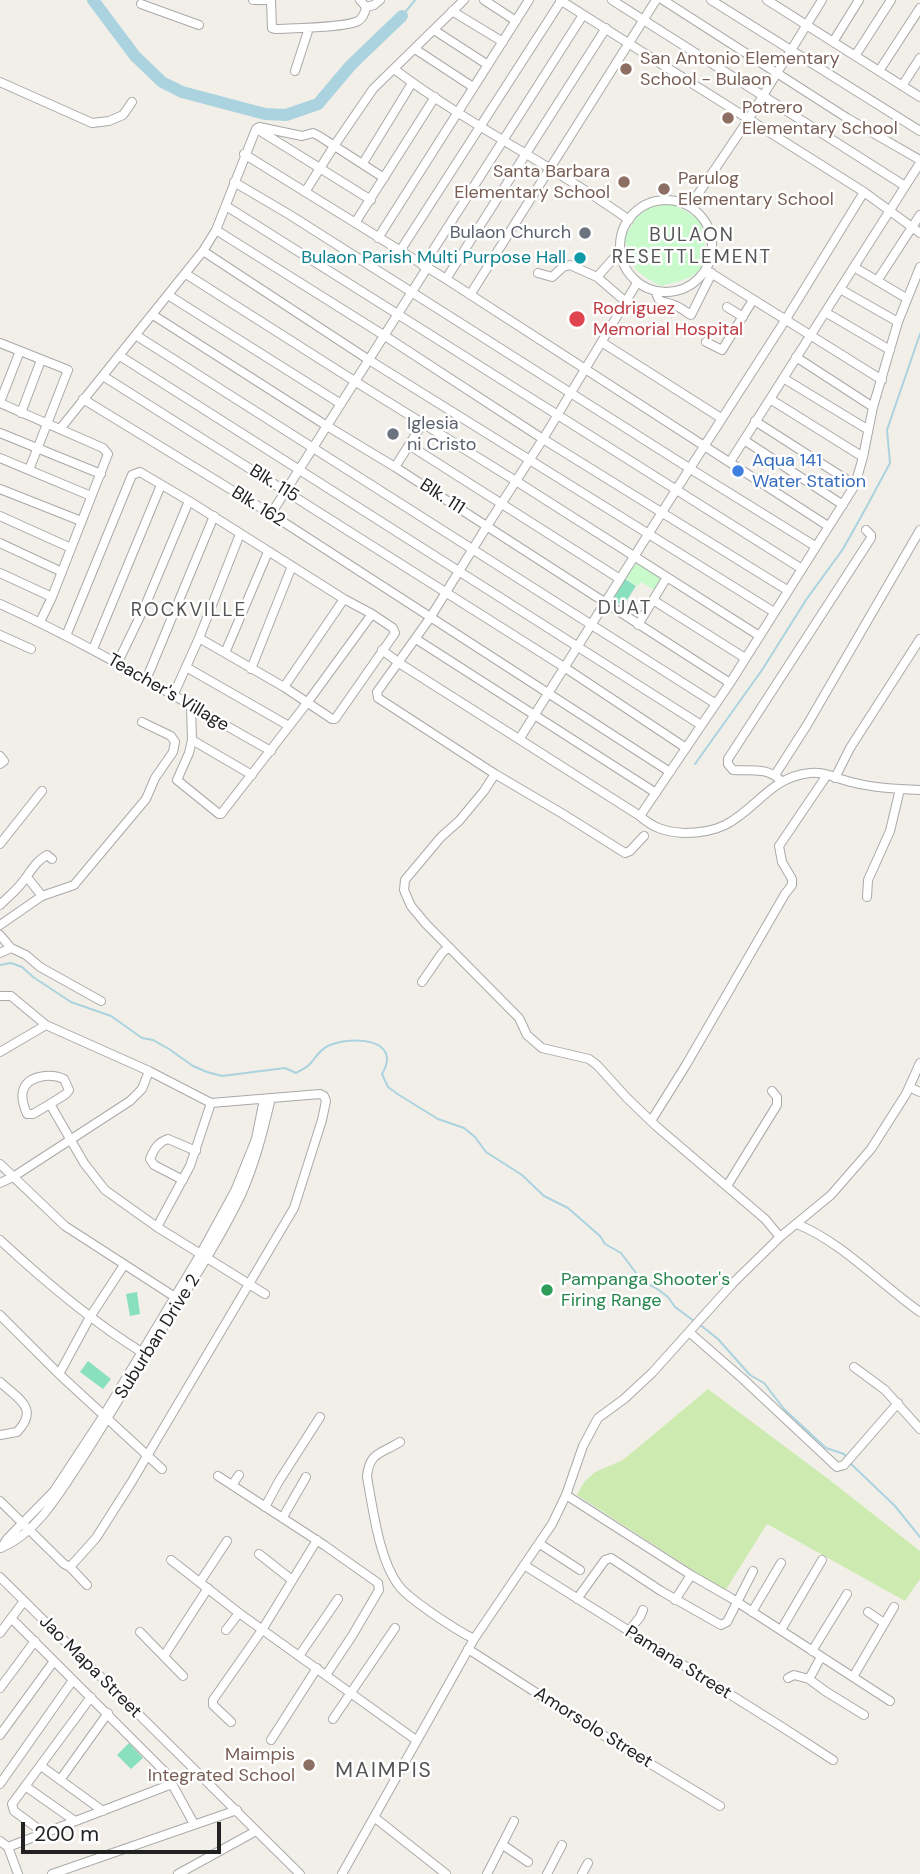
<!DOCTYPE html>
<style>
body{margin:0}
#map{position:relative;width:920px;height:1874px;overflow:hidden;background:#f2efe9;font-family:"DM Sans",sans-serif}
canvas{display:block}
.scale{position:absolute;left:21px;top:1822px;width:200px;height:32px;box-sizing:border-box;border:4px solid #222;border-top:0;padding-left:9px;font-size:21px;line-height:24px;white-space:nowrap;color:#222;-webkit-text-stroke:5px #fff;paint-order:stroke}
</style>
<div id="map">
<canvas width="920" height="1874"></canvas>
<div class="scale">200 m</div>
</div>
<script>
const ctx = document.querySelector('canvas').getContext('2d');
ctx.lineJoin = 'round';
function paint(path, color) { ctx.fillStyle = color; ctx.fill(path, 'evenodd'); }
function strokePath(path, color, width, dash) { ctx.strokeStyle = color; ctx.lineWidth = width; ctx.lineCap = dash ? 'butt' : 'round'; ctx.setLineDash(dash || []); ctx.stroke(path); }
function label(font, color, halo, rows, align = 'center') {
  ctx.font = font + ' "DM Sans",sans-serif'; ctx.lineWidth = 5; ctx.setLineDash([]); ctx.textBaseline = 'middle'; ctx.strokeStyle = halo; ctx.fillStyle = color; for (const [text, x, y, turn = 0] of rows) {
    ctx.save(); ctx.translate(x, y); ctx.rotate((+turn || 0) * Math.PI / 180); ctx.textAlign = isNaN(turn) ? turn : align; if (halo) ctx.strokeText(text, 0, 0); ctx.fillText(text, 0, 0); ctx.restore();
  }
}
paint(new Path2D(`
 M708,1389L831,1481L920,1551V1579L905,1601L767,1524L725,1591L577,1495L584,1482L595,1472L623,1460Z`), '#cdebb0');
paint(new Path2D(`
 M672,203L700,220C711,269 709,274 661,286C631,270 633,269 624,238L641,210Z
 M636,560L664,578L656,591L641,582L638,586L624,578Z`), '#c8facc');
paint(new Path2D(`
 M625,579L636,586L623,606L612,599Z
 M137,1292L140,1314L130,1316L126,1294Z
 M88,1361L111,1379L103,1389L80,1372Z
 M129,1743L143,1758L131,1769L117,1755Z`), '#88e0be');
strokePath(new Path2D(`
 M402,16L415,0
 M695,764L762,670L806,600L843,549L867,506L890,463L887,430L920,334
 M0,965L11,963L22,967L33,977L71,1002L111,1016L142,1038L153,1040L169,1049L193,1066L207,1072L222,1076L285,1068L296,1073C301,1070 306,1068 310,1064C316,1057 321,1048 330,1045C352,1036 403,1038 382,1074L388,1087L399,1095L438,1119L464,1128L475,1137L486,1152L522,1175L544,1196L568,1208L600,1236L605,1244L621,1253L642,1281L656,1288L668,1297L675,1307L694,1321
 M699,1324L718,1339L750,1375L764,1383L784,1409L814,1437L826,1448L844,1454L846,1457
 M849,1462L895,1506L920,1537`), '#aad3df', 2);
strokePath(new Path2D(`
 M93,0L135,56L162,82L182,92L265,114L286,115L318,104L351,65L402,16`), '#aad3df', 12);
const minor = new Path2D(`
 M253,0H266
 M271,0L272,28L275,29C293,28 344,28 358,21C363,18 365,13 366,7
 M360,0L366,7L374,5L380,0
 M484,0L516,21
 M560,0L864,192L920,233
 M612,0L905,186
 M663,0L847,118L920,160
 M711,0L920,131
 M767,0L920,97
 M141,4L199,25
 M452,11L503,42
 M434,30L488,65
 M833,42L859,0
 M415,49L473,87
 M855,56L891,0
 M394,69C468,125 553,165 629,220
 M295,71L309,28
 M879,71L920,8
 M0,82L92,123L109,121L123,115L132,102
 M902,86L920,58
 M256,129L259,127L302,136L313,133L319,136L384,178
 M257,129L371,200
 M244,154L446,279L828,526
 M363,163L412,83
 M234,182L290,215L689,468L815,546
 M305,192L334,146L373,89L464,0
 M620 246a46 46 0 1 1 92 0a46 46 0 1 1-92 0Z
 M226,206L802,569
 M690,206L748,120L822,0
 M355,223L435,97
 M216,230L385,336L543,439L787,590
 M378,238L529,0
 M203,251L369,360L774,612
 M400,251L561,1
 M423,266L583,15
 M854,267L906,298
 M706,270L882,380
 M538,273L552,277L563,267L570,265L597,277L626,302
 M186,274L356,382L516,481L758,635
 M597,277L621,250
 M446,279L606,28
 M877,281L920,215
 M637,283L543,439L487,526L430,618L377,692L378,698L495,774L563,814L625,853L630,851L644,836
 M840,289L898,322
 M656,291C658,305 664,300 674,305C680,307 686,312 691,315L712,273
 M168,295L341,404
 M470,295L656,0
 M727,307L743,317
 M825,312L890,350
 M153,315L327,426L395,467L730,683
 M137,336L716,704
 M706,342L722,350L753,300
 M0,343L68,370L29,470
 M603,343L721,418
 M120,356L701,725
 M796,357L873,407
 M103,376L564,667L686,748
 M783,378L867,429
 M83,399L271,514L670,772
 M770,399L863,457
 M0,402L20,351
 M0,403L103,448L108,454L52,597L40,622
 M21,413L41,360
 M755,421L855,485
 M60,429L203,251L216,230L256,129
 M0,433L101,474
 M744,440L843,505
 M409,445L620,579
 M0,458L91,496
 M730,462L920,163
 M395,467L423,423
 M0,489L81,521
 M271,514L427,268
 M0,516L71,548
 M0,543L62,572
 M0,573L52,597
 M653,600L745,658
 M0,604C94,646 181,701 271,751
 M638,625L667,577
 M0,635L31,649
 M66,636L132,475L140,472L189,501L344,599L372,614L393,628L395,633L335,719H332L284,687L199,638
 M416,639L656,793
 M93,649L161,485
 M382,650L394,659
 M225,653L268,552
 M399,663L640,816C653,828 666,832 684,833C697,833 713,831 725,825C757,809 770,777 810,773C824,771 837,779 851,782C874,788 897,789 920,790
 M117,664L145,606L189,501
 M186,667L289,726
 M251,669L292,566
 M146,680L214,516
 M284,687L344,599
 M173,696L199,638L240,534
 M191,706L192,740L189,753L177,780L219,814H221L307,703L372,614
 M520,738L676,490L786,319L864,192
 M192,740L252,775
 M0,756L4,761L0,764
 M495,774L484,791L459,821L441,837L405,880L404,890L411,906L426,924L519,1018L527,1035L542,1048L589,1059L597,1065L627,1098L656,1126L765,1219L780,1237
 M775,775L807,725L920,530
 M835,778L850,748L920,639
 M781,781C768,767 751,771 733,770L728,764V759L871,538V535L866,530
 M640,816L730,683L855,485L863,457L873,407L898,322L920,267
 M0,844L42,791
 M42,896L74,885L146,799L155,778L173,752L175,742L171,736L142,722
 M867,897L868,880L890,831L900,789
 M0,905C8,897 18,889 24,880C32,870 35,862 47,855L52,859
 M0,925L42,896L27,877
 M0,935L11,948
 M0,953L11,948L26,955L40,967L101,1001
 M422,982L442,953L449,947
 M0,996H11L46,1025
 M0,1052L46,1025L149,1071L211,1103L320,1094L324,1096L326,1101L322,1120L294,1208L131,1483L96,1538L70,1567L64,1564L0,1501
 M909,1087L920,1092
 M50,1104L66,1094L69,1090L64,1079C52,1073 27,1075 23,1091C21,1098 24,1107 27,1114H33L50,1104L84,1163L105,1190L157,1227L265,1294
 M651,1121L686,1065L785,894L792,885V879L782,862L779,846L827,775
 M0,1164L65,1226L178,1299
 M183,1180L154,1165L150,1159C154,1149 158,1142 168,1139L196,1151
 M0,1183L13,1177L130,1101L142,1089L149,1071
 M727,1186L777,1105V1097L772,1091
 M797,1224C843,1243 879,1283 920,1312
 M157,1227L190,1166L211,1103
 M0,1240C45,1282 91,1321 143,1353
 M0,1315L59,1374L162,1469
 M689,1332L743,1379L837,1467L844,1465L898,1403
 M854,1367L885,1390L920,1429
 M59,1374L90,1317L124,1265
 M0,1382C18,1399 40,1408 17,1432L0,1435
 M400,1442C381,1454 369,1452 367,1477C373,1509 379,1560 399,1586C410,1600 456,1630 474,1639
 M218,1476L324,1545L378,1583L379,1590L352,1636L326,1675
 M232,1485L239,1475
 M566,1495L691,1575L731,1598L890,1701
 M265,1507L279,1481L320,1417
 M283,1517L306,1477
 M540,1544L580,1570
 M2,1547L7,1539L54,1491L104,1415L200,1255L235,1191L256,1139L264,1099
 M1,1548C38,1532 60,1492 82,1459C104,1425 124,1390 146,1355C178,1302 214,1251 241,1195C255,1164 263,1131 271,1098
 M259,1554L292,1580
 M171,1560L239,1613L416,1740
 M524,1565L782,1727L833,1760
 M70,1567L87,1585
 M0,1577L300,1874
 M200,1582L227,1541
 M577,1599L605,1560L611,1558L661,1591L721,1625L727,1622L753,1571
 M675,1600L691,1575
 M752,1612L781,1563
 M868,1612L884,1623
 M11,1618L166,1773L194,1824
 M226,1630L239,1613
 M781,1630L822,1560
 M140,1632L183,1676
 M628,1632L640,1617L643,1610
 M0,1633L24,1601
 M468,1649L588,1726L720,1806
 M812,1651L847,1594
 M164,1656L208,1588
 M299,1656L338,1599
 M853,1677L894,1607
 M788,1678L794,1675L809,1679L821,1657
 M809,1679L825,1691L864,1715
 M0,1688L35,1641
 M333,1719L395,1628
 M231,1722L213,1705V1700L262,1630L317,1540
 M0,1735L54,1661
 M271,1740L317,1668
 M41,1766L103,1811
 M60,1780L108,1713
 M0,1784L73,1680
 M25,1786L75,1821
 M374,1817L446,1874
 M44,1833L14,1811L12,1804L91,1697
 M0,1841L8,1847L18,1874
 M503,1845L528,1862
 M8,1847L172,1784
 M52,1874L237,1810
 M178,1874L256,1831
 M342,1874L474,1639L552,1524L566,1495L583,1446L598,1418L624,1399L652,1373L733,1283L780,1237L831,1195L871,1149L906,1094L920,1063
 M487,1874L514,1821
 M547,1874L562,1845
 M582,1874L588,1863`);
strokePath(minor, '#a9a9a9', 10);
strokePath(minor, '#fff', 8);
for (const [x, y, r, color] of [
 [626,69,7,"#8d6e63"],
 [728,118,7,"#8d6e63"],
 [624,182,7,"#8d6e63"],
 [664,189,7,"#8d6e63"],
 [585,233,7,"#6b7280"],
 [580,258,7,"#0f9aa8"],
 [577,319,9,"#e0444e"],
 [393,434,7,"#6b7280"],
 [738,471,7,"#3f7fe0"],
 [547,1290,7,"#2e9e5b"],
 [309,1765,7,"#8d6e63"]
]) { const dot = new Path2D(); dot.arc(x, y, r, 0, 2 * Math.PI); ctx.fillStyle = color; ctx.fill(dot); strokePath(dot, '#fff', 2.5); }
label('18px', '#785e54', '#fff', [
 ["San Antonio Elementary",640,59],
 ["School - Bulaon",640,80],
 ["Potrero",742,108],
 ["Elementary School",742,129],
 ["Santa Barbara",610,172,"right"],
 ["Elementary School",610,193,"right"],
 ["Parulog",678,179],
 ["Elementary School",678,200],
 ["Maimpis",295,1755,"right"],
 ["Integrated School",295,1776,"right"]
], 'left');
label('18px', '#5b616d', '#fff', [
 ["Bulaon Church",571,233],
 ["Iglesia",407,424,"left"],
 ["ni Cristo",407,445,"left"]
], 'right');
label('18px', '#0d838f', '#fff', [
 ["Bulaon Parish Multi Purpose Hall",566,258]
], 'right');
label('18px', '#be3a42', '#fff', [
 ["Rodriguez",593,309],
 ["Memorial Hospital",593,330]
], 'left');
label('18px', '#366cbe', '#fff', [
 ["Aqua 141",752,461],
 ["Water Station",752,482]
], 'left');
label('18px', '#222', '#fff', [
 ["Blk. 115",274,484,32],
 ["Blk. 111",442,497,33],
 ["Blk. 162",258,507,32],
 ["Teacher's Village",168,693,30],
 ["Suburban Drive 2",158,1337,-58],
 ["Pamana Street",678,1663,32],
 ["Jao Mapa Street",90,1667,45],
 ["Amorsolo Street",593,1728,32]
]);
label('18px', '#27864d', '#fff', [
 ["Pampanga Shooter's",561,1280],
 ["Firing Range",561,1301]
], 'left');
ctx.letterSpacing = '2px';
label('19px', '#555', '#fff', [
 ["BULAON",692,236],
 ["RESETTLEMENT",692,258],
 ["DUAT",625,609],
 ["ROCKVILLE",189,611]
]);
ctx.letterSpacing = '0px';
ctx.letterSpacing = '2px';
label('21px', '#555', '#fff', [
 ["MAIMPIS",384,1771]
]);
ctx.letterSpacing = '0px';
</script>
